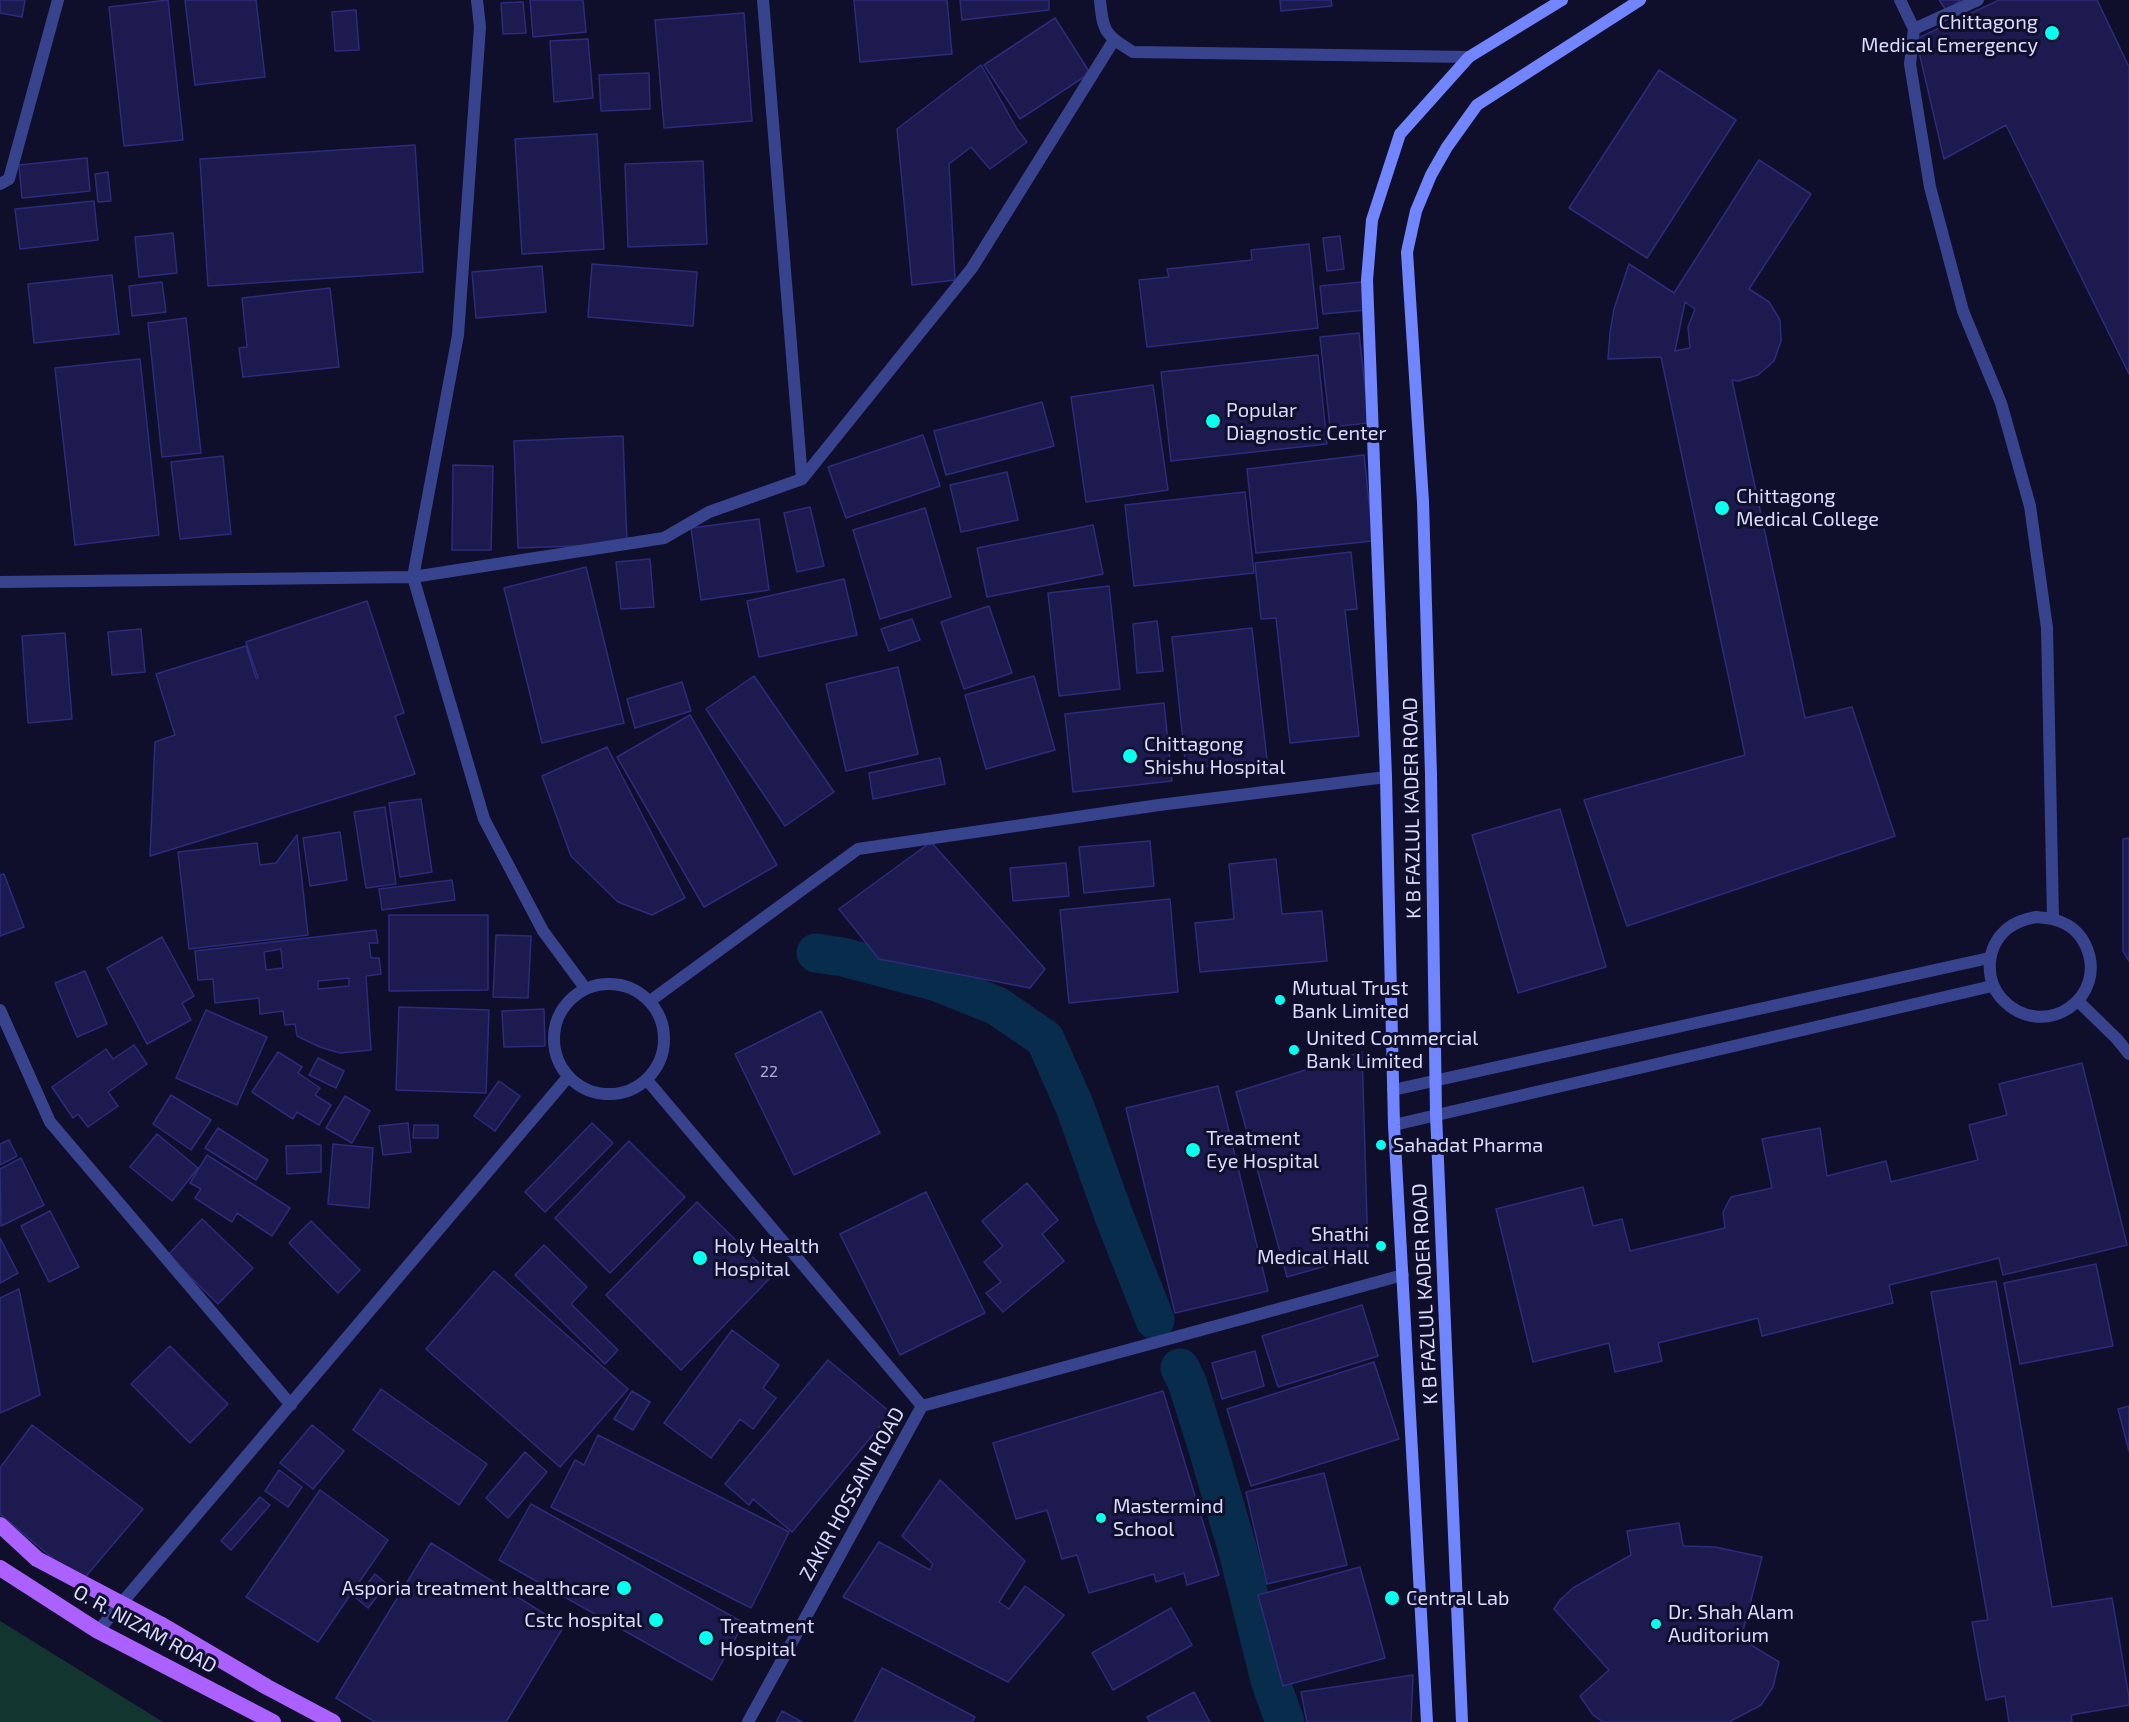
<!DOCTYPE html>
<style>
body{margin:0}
canvas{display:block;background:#0f0f2b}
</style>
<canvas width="2129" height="1722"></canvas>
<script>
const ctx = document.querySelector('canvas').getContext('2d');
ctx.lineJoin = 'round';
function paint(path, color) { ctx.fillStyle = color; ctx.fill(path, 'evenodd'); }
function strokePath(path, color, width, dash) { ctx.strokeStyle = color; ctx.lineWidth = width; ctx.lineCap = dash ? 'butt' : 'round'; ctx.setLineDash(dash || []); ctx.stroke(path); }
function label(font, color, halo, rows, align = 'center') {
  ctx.font = font + ' "Exo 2",sans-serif'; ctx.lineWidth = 6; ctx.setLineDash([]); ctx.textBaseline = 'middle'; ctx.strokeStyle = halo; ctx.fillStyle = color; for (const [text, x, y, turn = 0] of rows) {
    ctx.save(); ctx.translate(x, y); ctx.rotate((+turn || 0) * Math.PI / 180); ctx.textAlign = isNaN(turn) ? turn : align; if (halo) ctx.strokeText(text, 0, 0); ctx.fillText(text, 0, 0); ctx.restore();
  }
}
paint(new Path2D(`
 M0,1621L163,1722H0Z`), '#12362f');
strokePath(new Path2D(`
 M816,953L843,957L937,982L997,1006L1045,1039L1075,1107L1114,1216L1155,1320
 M1180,1368L1187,1382L1206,1442L1238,1551L1270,1680L1285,1722`), '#082c4c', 39);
const building = new Path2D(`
 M0,0H25L22,17L0,13Z
 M168,0L183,140L124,146L109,7Z
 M185,0H256L265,77L195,85Z
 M530,0H583L586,32L533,37Z
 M854,0H947L952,54L860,62Z
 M960,0H1049V10L962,20Z
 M1280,0H1331L1332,6L1281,11Z
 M1939,0H1961L1946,10Z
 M1999,0H2097L2129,67V374L2006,125L1944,159L1916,39Z
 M523,2L526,33L503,34L501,3Z
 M356,10L359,50L335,51L332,12Z
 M744,13L752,121L664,128L655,20Z
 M1055,18L1090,73L1020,119L984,65Z
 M588,39L593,98L554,102L550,41Z
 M981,65L1017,129L1027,142L990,169L971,147L949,164L955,280L912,285L897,129Z
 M1659,70L1736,120L1647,258L1569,208Z
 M649,73L650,109L601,111L599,75Z
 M597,134L604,249L522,254L515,139Z
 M415,145L423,272L208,286L200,159Z
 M87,158L90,191L22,198L19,165Z
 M1759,160L1811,194L1749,289L1769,302L1780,320L1781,341L1774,361L1758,375L1738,381L1732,380L1805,718L1852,707L1895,836L1627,926L1584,800L1745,755L1661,357L1608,359L1610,333L1614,309L1629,264L1674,293ZM1685,302L1695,309L1688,327L1690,348L1675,351Z
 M703,161L707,244L628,247L625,164Z
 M108,172L111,201L98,202L95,174Z
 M94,201L98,240L20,249L15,209Z
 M173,233L177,273L139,277L135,237Z
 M1340,236L1344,269L1327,271L1323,238Z
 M1309,244L1318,328L1147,347L1139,280L1169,277L1167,269L1252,260L1251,250Z
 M592,264L697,272L693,326L588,317Z
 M542,266L546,312L476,318L472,272Z
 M112,275L119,334L34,343L28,284Z
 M162,282L166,312L132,316L129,286Z
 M1362,282L1366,310L1323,314L1320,286Z
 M330,288L339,367L243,377L239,348L247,347L242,298Z
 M186,318L201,453L162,457L148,323Z
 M1359,333L1369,423L1330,427L1320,337Z
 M1318,355L1327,444L1171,461L1161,372Z
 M140,359L159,535L75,545L55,368Z
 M1153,385L1168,490L1086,502L1071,397Z
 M1042,402L1054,446L946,475L934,431Z
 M923,435L940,486L846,518L828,467Z
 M623,436L627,544L518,548L514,441Z
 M1364,455L1373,541L1256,553L1247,469Z
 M223,456L231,534L180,539L171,462Z
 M453,465L493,466L491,550H452Z
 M1007,472L1018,520L961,532L950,485Z
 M1245,492L1254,573L1134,586L1125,505Z
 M810,507L824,566L797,572L784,513Z
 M925,508L951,597L880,619L853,530Z
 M759,519L769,590L701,600L691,528Z
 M1093,525L1103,574L987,597L977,548Z
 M1351,552L1357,609L1345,610L1359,736L1290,743L1276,618L1261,619L1255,563Z
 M650,559L654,607L621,609L616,562Z
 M586,567L624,723L542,743L504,588Z
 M844,579L857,635L759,657L747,601Z
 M1109,586L1120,689L1059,696L1048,593Z
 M367,601L404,713L395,716L415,774L150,856L155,742L175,735L156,674L246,646L256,678H258L246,642Z
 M989,606L1012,673L964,689L941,622Z
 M912,619L920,640L889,651L881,629Z
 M1157,621L1163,671L1137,673L1133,624Z
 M1252,628L1267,760L1186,769L1172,637Z
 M141,629L145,672L112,675L108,632Z
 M65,633L72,719L28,723L22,636Z
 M898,667L918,754L846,771L826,684Z
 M754,676L834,792L785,826L706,709Z
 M1034,676L1055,750L986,769L965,695Z
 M682,682L691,711L635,728L627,699Z
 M1164,703L1172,781L1073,792L1065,714Z
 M690,715L777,865L704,907L617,757Z
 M607,747L685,898L652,915L618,902L571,856L542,776Z
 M940,758L945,784L873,799L869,773Z
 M421,799L432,872L400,877L389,803Z
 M385,807L396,884L366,888L354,812Z
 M1560,809L1606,967L1518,993L1472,835Z
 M340,832L347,880L310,886L303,838Z
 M297,835L308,935L189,949L178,852L257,843L260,865L276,863Z
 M2129,838V961L2123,951V839Z
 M1150,841L1154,886L1084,893L1079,847Z
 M931,842L1045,969L1030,988L879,959L839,909Z
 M1276,859L1282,914L1322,911L1327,961L1200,972L1195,923L1234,919L1229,864Z
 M1066,863L1069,896L1013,901L1010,868Z
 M4,874L24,927L0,936V875Z
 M452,880L455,900L382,910L379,889Z
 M1170,899L1178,992L1069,1003L1060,910Z
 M389,915H488V990L389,991Z
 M376,930L378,943H369L371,958H379L381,974L366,976L371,1050L340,1053L320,1047L297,1036L295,1024L285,1025L283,1011L260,1014L259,998L215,1003L213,979L198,980L195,951ZM281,949L283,968L266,970L264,952ZM349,978V986L318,989V981Z
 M496,935L531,936L528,998L493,997Z
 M162,937L194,996L182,1003L191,1020L147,1044L107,968Z
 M85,971L107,1024L77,1037L55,983Z
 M399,1007L489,1010L486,1093L396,1090Z
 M544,1009L545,1046L504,1047L502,1011Z
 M206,1010L267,1037L237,1105L176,1078Z
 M821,1011L880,1133L794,1175L735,1054Z
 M134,1045L147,1064L108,1092L118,1106L88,1127L78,1114L73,1118L52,1087L106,1049L113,1059Z
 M278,1052L302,1067L298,1073L320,1088L315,1095L331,1105L319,1125L297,1112L293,1119L252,1092Z
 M1362,1052L1368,1254L1287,1277L1236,1092Z
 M318,1058L344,1071L336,1088L309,1075Z
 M2082,1063L2127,1245L2003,1275L1999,1258L1889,1285L1893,1303L1762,1336L1758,1318L1658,1343L1662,1361L1615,1372L1609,1343L1533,1362L1496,1209L1583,1187L1593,1226L1622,1219L1630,1251L1725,1228L1723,1212L1731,1197L1772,1188L1762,1139L1820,1128L1827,1176L1886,1161L1891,1182L1978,1160L1969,1125L2007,1115L1999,1084Z
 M499,1081L520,1096L495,1131L474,1116Z
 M1218,1086L1268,1291L1175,1313L1126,1108Z
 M171,1095L211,1120L191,1150L153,1124Z
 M345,1096L370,1111L352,1143L326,1128Z
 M408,1123L411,1152L383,1155L379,1126Z
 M592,1123L613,1143L545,1212L525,1192Z
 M414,1125H438V1138H413Z
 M218,1128L268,1160L256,1180L205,1148Z
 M157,1134L198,1168L172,1201L130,1167Z
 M9,1140L17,1156L0,1165V1144Z
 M629,1141L685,1197L610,1273L555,1218Z
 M333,1144L373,1148L369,1208L328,1204Z
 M321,1145V1172L287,1174L286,1146Z
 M207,1155L290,1208L272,1236L237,1213L232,1222L195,1198L201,1189L190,1183Z
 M21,1158L44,1205L1,1226L0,1169Z
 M1027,1183L1058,1220L1042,1234L1064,1261L1003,1312L986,1293L1001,1282L984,1262L1003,1246L982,1221Z
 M926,1192L985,1313L900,1355L840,1234Z
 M697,1202L772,1276L681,1370L606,1295Z
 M50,1211L79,1267L49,1282L21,1226Z
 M202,1219L253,1268L218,1304L168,1255Z
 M311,1221L360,1270L338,1293L289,1243Z
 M0,1238L18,1273L0,1283Z
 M544,1245L587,1287L571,1304L618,1350L605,1364L515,1275Z
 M2096,1264L2113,1346L2020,1364L2004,1283Z
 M494,1271L628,1389L560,1467L426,1349Z
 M1996,1281L2052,1607L2112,1598L2129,1697V1705L2071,1715L2072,1722H2009L2005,1696L1986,1700L1972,1622L1988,1620L1931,1292Z
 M19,1289L40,1395L0,1413V1298Z
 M1362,1305L1378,1356L1278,1387L1262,1336Z
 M732,1330L779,1365L763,1388L776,1398L753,1429L740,1419L711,1458L664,1423Z
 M170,1346L228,1404L190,1443L131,1384Z
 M1255,1351L1264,1386L1222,1399L1212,1363Z
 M828,1360L891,1413L792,1532L753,1499L749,1505L725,1484Z
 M1374,1362L1399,1439L1251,1486L1227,1409Z
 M381,1389L487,1464L459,1505L353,1430Z
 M632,1391L650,1402L633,1430L614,1419Z
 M1163,1391L1219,1575L1187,1585L1184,1573L1156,1582L1154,1574L1089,1593L1077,1555L1062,1559L1047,1510L1016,1519L993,1443Z
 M2129,1406V1451L2118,1409Z
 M32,1425L143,1509L81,1582L0,1514V1468Z
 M312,1425L344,1451L313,1489L280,1463Z
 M598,1435L789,1532L751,1608L551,1507L575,1460L584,1465Z
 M525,1452L547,1472L508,1518L486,1498Z
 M279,1470L302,1487L288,1507L265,1491Z
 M1324,1473L1347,1565L1267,1584L1246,1492Z
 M940,1480L1025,1561L999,1602L1009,1609L1025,1586L1064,1615L1008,1682L843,1597L879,1542L930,1570L933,1564L902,1536Z
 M320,1490L388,1540L318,1642L246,1597Z
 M260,1497L270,1505L231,1550L221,1541Z
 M531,1504L744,1623L712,1680L499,1560Z
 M1679,1523L1683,1546L1715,1547L1762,1557L1741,1639L1779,1662L1773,1687L1761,1705L1729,1722H1603L1593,1715L1580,1696L1609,1670L1554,1609L1560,1600L1573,1588L1631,1555L1627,1531Z
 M431,1543L564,1626L506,1722H375L336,1698Z
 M1360,1567L1385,1658L1283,1686L1258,1595Z
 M375,1574L387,1584L368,1608L356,1598Z
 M1171,1608L1192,1645L1113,1690L1092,1653Z
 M882,1668L975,1717L972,1722H854Z
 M1413,1675L1411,1722H1307L1301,1692Z
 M1194,1692L1210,1722H1150L1147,1717Z
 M782,1711L802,1722H776Z`);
paint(building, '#1c1a4e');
strokePath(building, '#2d2b7b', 1.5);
strokePath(new Path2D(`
 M477,0L480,27L458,335L413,577L484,819L543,931L585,988
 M763,0L802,479
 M1100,0C1103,33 1105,34 1133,52L1469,57
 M1900,0L1914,29L1978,0
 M1914,29L1910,64L1930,187L1963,311L2001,403L2030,506L2047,628L2053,918
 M0,184L9,179L58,0
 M0,582L413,577L664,538L709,512L802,479L972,268L1114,40
 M2036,917C2057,918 2075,924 2085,944C2111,998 2043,1043 2002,999C1984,979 1986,947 2007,929C2015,922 2025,919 2036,917Z
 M554 1039a55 55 0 1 1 110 0a55 55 0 1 1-110 0Z
 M650,1001L858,849L1159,805L1386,777
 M2078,1001L2117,1039L2129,1054
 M0,1010L50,1122L291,1405
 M647,1080L922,1406
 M1393,1090L1989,958
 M1394,1125L1992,986
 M922,1406L1403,1275
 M98,1631L568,1077
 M748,1722L922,1406`), '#38438d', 12);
strokePath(new Path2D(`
 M1427,1722L1394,1125L1386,777L1367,280L1372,220L1400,134L1469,57L1562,0
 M1462,1722L1436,1114L1431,775L1423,502L1407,252L1416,211L1431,175L1447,147L1477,105L1640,0`), '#7185ff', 12);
strokePath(new Path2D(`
 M0,1525L37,1559L160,1624L267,1687L333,1722
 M0,1568L98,1631L273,1722`), '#aa61ff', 16);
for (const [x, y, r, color] of [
 [2052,33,8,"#06ffef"],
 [1213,421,8,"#06ffef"],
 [1722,508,8,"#06ffef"],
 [1130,756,8,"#06ffef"],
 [1280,1000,6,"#06ffef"],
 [1294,1050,6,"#06ffef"],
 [1381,1145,6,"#06ffef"],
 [1193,1150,8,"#06ffef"],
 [1381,1246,6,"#06ffef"],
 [700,1258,8,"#06ffef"],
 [1101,1518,6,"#06ffef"],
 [624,1588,8,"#06ffef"],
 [1392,1598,8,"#06ffef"],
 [656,1620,8,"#06ffef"],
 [1656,1624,6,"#06ffef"],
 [706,1638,8,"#06ffef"]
]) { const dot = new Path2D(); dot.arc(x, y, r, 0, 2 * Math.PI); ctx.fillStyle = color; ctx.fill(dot); strokePath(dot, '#0f0f2b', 2); }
label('16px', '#aaacd3', null, [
 ["22",769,1072]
]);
label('20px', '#dadcff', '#0f0f2b', [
 ["Chittagong",2038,22,"right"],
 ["Medical Emergency",2038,45,"right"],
 ["Popular",1226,410],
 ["Diagnostic Center",1226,433],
 ["Chittagong",1736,496],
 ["Medical College",1736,519],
 ["Chittagong",1144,744],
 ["Shishu Hospital",1144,767],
 ["Mutual Trust",1292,988],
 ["Bank Limited",1292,1011],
 ["United Commercial",1306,1038],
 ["Bank Limited",1306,1061],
 ["Treatment",1206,1138],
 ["Eye Hospital",1206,1161],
 ["Sahadat Pharma",1393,1145],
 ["Shathi",1369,1234,"right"],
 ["Medical Hall",1369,1257,"right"],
 ["Holy Health",714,1246],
 ["Hospital",714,1269],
 ["Mastermind",1113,1506],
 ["School",1113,1529],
 ["Asporia treatment healthcare",610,1588,"right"],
 ["Central Lab",1406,1598],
 ["Dr. Shah Alam",1668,1612],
 ["Auditorium",1668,1635],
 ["Cstc hospital",642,1620,"right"],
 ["Treatment",720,1626],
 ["Hospital",720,1649]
], 'left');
label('20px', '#dadcff', '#0f0f2b', [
 ["K B FAZLUL KADER ROAD",1412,808,-91],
 ["K B FAZLUL KADER ROAD",1425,1294,-93],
 ["ZAKIR HOSSAIN ROAD",852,1494,-61],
 ["O. R. NIZAM ROAD",145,1629,29]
]);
</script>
